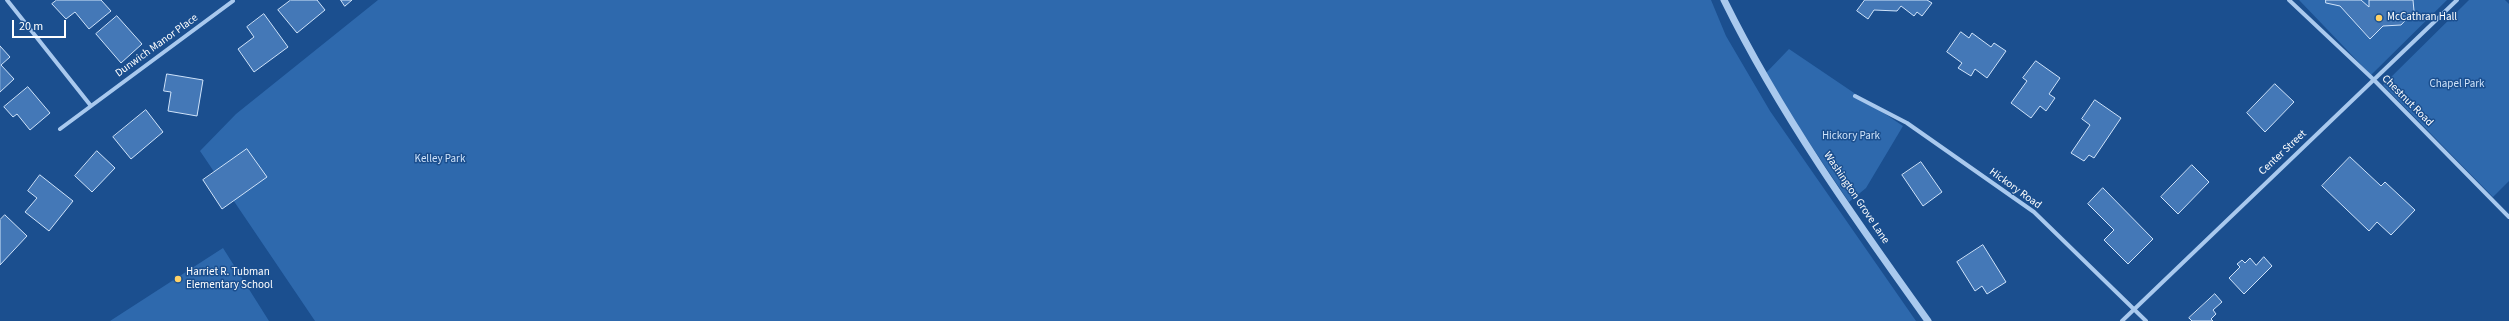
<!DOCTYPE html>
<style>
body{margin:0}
#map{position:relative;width:2509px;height:321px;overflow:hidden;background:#1b4f8f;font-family:"Source Sans 3",sans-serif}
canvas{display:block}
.scale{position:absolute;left:12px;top:20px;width:54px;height:18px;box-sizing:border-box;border:2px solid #fff;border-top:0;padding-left:5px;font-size:12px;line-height:14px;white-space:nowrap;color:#fff;-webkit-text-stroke:3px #1b4f8f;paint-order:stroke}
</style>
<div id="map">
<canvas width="2509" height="321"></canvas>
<div class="scale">20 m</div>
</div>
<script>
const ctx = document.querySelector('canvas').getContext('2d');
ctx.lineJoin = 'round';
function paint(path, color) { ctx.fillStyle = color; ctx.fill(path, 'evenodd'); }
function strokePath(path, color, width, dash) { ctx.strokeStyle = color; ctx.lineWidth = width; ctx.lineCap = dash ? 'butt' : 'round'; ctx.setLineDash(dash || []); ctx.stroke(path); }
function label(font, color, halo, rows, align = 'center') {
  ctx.font = font + ' "Source Sans 3",sans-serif'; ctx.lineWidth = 3; ctx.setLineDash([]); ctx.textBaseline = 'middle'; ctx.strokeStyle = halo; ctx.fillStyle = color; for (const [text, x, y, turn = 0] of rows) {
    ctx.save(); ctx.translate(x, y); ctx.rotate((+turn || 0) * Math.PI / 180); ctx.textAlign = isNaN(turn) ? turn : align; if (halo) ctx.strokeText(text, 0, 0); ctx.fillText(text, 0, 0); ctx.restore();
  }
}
paint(new Path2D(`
 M378,0H1711L1726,36L1770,111L1916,321H315L200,151L236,114Z
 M2299,0H2447L2371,75Z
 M2469,0H2505L2509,4V181L2493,197L2383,85Z
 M1789,49L1903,126L1866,188L1849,202L1764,75Z
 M223,248L269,321H110Z`), '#2e69ad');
const building = new Path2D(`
 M57,0H101L111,11L89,29L75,12L66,19L52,4Z
 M291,0H317L325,10L297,33L278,10Z
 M341,0H352L345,6Z
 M1865,0H1927L1932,3L1922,16L1917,12L1914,16L1901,6L1897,11L1874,10L1868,19L1857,11Z
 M2326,0H2361L2369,7V0H2413L2414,11L2401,25L2383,26L2370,39L2340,6L2326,3Z
 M264,14L288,47L254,72L238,49L254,37L247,27Z
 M117,16L142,44L121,63L96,34Z
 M1961,32L1969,38L1972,33L1991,47L1994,43L2006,51L1987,78L1975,69L1971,76L1958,68L1962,63L1947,52Z
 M0,46L10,57L1,65L14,79L0,92Z
 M2036,61L2060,78L2049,94L2055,98L2046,111L2040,106L2031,118L2011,103L2027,81L2023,78Z
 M167,74L203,80L197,116L168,111L171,92L164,91Z
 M2275,84L2294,102L2265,132L2247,113Z
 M28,87L50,113L30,130L17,114L13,117L4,107Z
 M2095,100L2121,118L2094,158L2089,155L2084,161L2071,153L2090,125L2082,119Z
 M146,110L163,132L131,159L113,137Z
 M247,149L267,177L222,209L203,180Z
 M97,151L115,168L92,192L75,176Z
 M2350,157L2381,186L2385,182L2415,210L2391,235L2377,222L2369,231L2322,186Z
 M1921,162L1942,192L1923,206L1902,175Z
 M2192,165L2209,182L2178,214L2161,197Z
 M40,175L73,201L49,231L25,212L37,198L28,191Z
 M2103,188L2153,239L2128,264L2104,240L2114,230L2088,204Z
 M5,215L27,236L0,265V220Z
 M1983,245L2006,282L1987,294L1982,286L1975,291L1957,262Z
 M2264,257L2272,266L2244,294L2229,278L2240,267L2237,264L2242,260L2245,263L2250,258L2256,265Z
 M2215,294L2222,302L2213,310L2216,314L2211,319L2213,321H2192L2189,318Z`);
paint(building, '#4478b7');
strokePath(building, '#cfe3fa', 1);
strokePath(new Path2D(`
 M7,0L91,106
 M2289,0L2374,80L2509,217
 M1855,96L1907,123L2034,212L2146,321
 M60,129L233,1
 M2122,321L2457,0`), '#a9c9ee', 4);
strokePath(new Path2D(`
 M1724,0C1780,114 1854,218 1928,321`), '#a9c9ee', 7);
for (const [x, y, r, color] of [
 [2379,18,4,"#ffd166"],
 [178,279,4,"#ffd166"]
]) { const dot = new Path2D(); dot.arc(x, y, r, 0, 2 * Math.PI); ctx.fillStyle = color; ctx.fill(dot); strokePath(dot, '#1b4f8f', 1.5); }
label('11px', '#fff', '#1b4f8f', [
 ["McCathran Hall",2387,18],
 ["Harriet R. Tubman",186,273],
 ["Elementary School",186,286]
], 'left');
label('11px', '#fff', '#1b4f8f', [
 ["Dunwich Manor Place",157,46,-36],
 ["Chestnut Road",2407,101,45],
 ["Center Street",2283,153,-43],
 ["Hickory Road",2015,189,36],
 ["Washington Grove Lane",1856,198,56]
]);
label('11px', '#cfe3fa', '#1b4f8f', [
 ["Chapel Park",2457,85],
 ["Hickory Park",1851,137],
 ["Kelley Park",440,160]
]);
</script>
